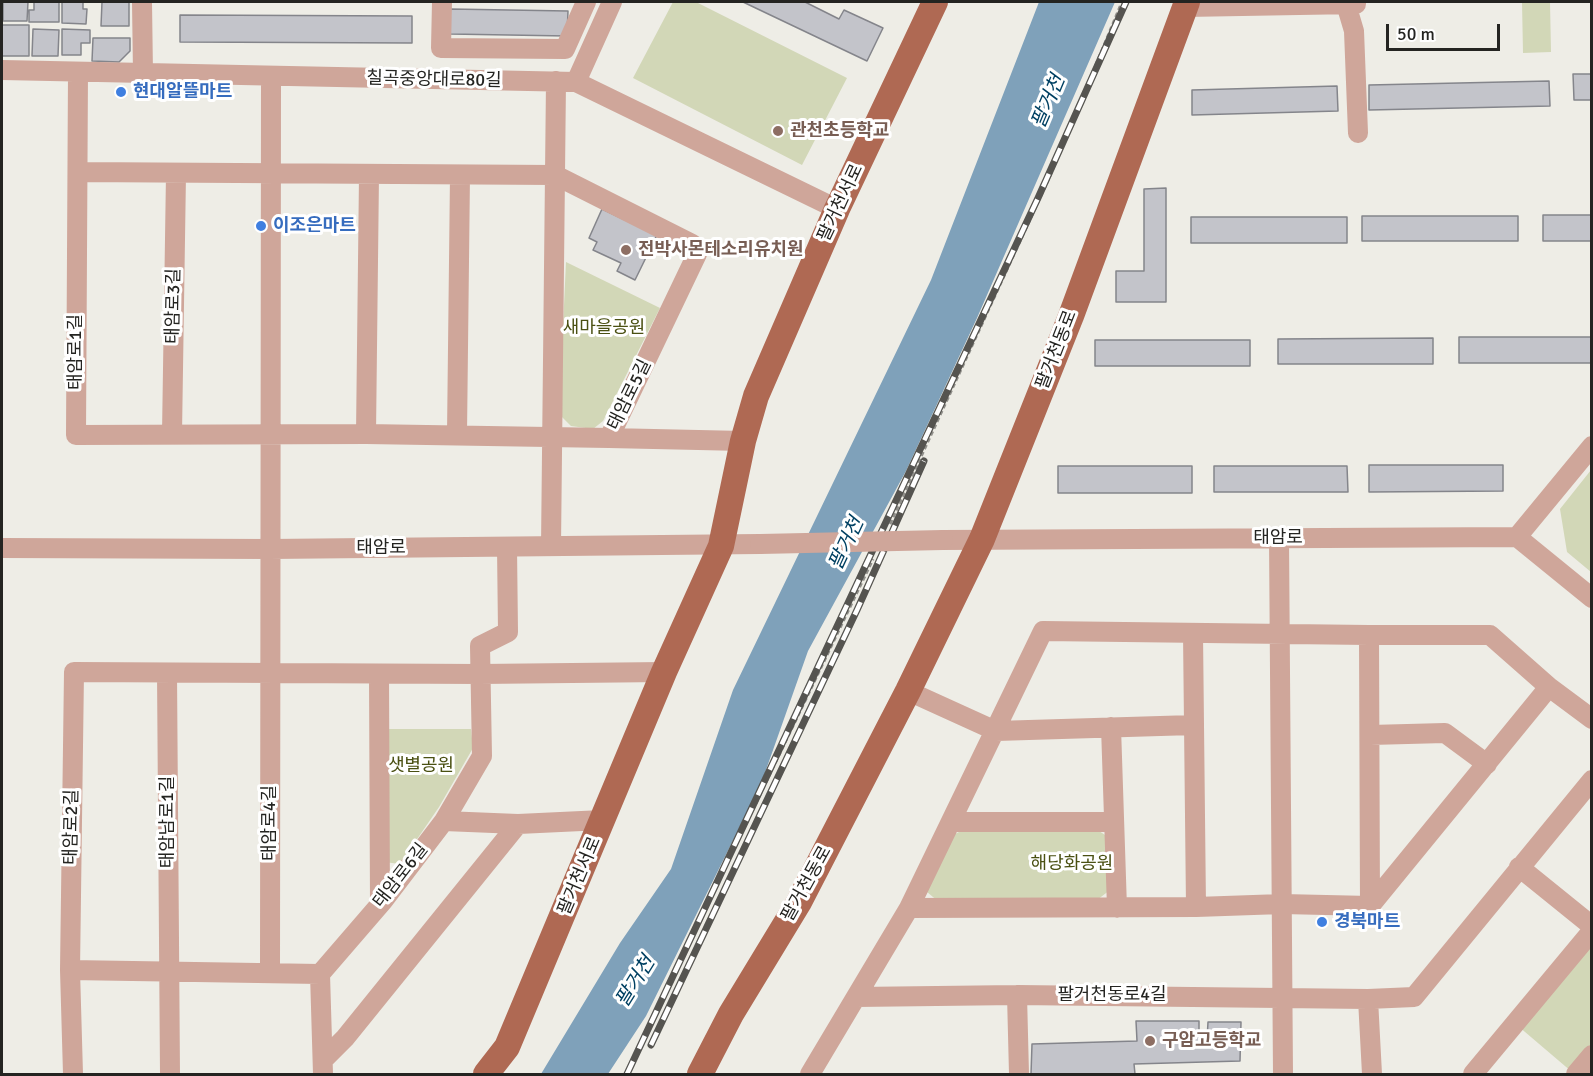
<!DOCTYPE html>
<meta charset="utf-8">
<style>
body{margin:0}
#map{position:relative;width:1593px;height:1076px;overflow:hidden;background:#eeede6;font-family:Signika,sans-serif}
canvas{display:block}
.frame{position:absolute;inset:0;border:3px solid #242421;pointer-events:none}
.scale{position:absolute;left:1386px;top:24px;width:114px;height:27px;box-sizing:border-box;border:3px solid #242421;border-top:0;padding-left:8px;font-size:18px;line-height:21px;white-space:nowrap;color:#242421;-webkit-text-stroke:4px #fff;paint-order:stroke}
</style>
<div id="map">
<canvas width="1593" height="1076"></canvas>
<div class="frame"></div>
<div class="scale">50 m</div>
</div>
<script>
const ctx = document.querySelector('canvas').getContext('2d');
ctx.lineJoin = 'round';
function paint(path, color) { ctx.fillStyle = color; ctx.fill(path, 'evenodd'); }
function strokePath(path, color, width, dash) { ctx.strokeStyle = color; ctx.lineWidth = width; ctx.lineCap = dash ? 'butt' : 'round'; ctx.setLineDash(dash || []); ctx.stroke(path); }
function label(font, color, halo, rows, align = 'center') {
  ctx.font = font + ' Signika,"Noto Sans KR",sans-serif'; ctx.lineWidth = 6; ctx.setLineDash([]); ctx.textBaseline = 'middle'; ctx.strokeStyle = halo; ctx.fillStyle = color; for (const [text, x, y, turn = 0] of rows) {
    ctx.save(); ctx.translate(x, y); ctx.rotate((+turn || 0) * Math.PI / 180); ctx.textAlign = isNaN(turn) ? turn : align; if (halo) ctx.strokeText(text, 0, 0); ctx.fillText(text, 0, 0); ctx.restore();
  }
}
paint(new Path2D(`
 M673,2H696L847,78L802,165L633,78Z
 M1522,2H1550L1551,52L1523,53Z
 M566,262L660,308L603,421L593,429L571,426L559,414Z
 M1591,470V572L1567,552L1560,509Z
 M384,729H471L473,748L439,807L400,864L384,862Z
 M1093,827L1108,837L1110,890L1097,900L939,902L927,892L951,836L963,830Z
 M1591,938V1048L1572,1072L1518,1026Z`), '#d2d7b7');
paint(new Path2D(`
 M1039,2H1115L977,318L906,471L808,651L761,784L646,1016L608,1074H541L620,943L671,869L733,690L931,280Z`), '#7fa1ba');
const building = new Path2D(`
 M3,2H28L27,21H3Z
 M34,2H59V22H29V10H34Z
 M62,2H83V9H87L86,24L62,23Z
 M102,2H129V26H101Z
 M743,2H805L839,19L844,10L883,28L867,61Z
 M450,9L568,11L567,36L450,34Z
 M180,15L412,16V43L180,42Z
 M2,25H29V56H2Z
 M33,29L59,30L58,56H32Z
 M62,29L90,30V43H81V55H62Z
 M93,38H130V51L119,62L92,61Z
 M1573,74H1592V100H1574Z
 M1549,81L1550,106L1369,110V85Z
 M1337,86L1338,111L1192,115V90Z
 M1166,188V302H1116V271H1144V189Z
 M602,209L657,235L635,280L617,271L621,263L593,250L597,242L589,238Z
 M1543,215H1592V241H1543Z
 M1362,216H1518V241H1362Z
 M1191,217H1347V243H1191Z
 M1459,337H1592V363H1459Z
 M1433,338V364H1278V339Z
 M1095,340H1250V366H1095Z
 M1369,465H1503V491L1369,492Z
 M1058,466H1192V493H1058Z
 M1214,466H1347L1348,492H1214Z
 M1136,1021H1199V1040H1207L1208,1022H1241L1240,1061L1134,1064L1135,1074H1031L1032,1044L1137,1041Z`);
paint(building, '#c3c4ca');
strokePath(building, '#84858b', 1.5);
strokePath(new Path2D(`
 M890,524L1049,178L1122,2
 M626,1074L873,559`), '#908f8a', 3, [4.5, 3]);
strokePath(new Path2D(`
 M142,2L143,74
 M442,2L441,48L565,49L586,2
 M1346,4L1354,31L1358,133
 M1185,7L1356,4V2
 M2,70L576,82L837,209
 M78,72L76,435L366,434L609,438L697,254L692,244L555,175L78,172
 M576,82L612,2
 M172,434L176,174
 M366,434L369,175
 M457,434L460,175
 M609,438L743,441
 M1517,537L1592,446
 M1279,538L1283,1074
 M943,540L1517,537L1592,598
 M551,546L556,81
 M2,548L270,549L760,544
 M1193,633L1196,907
 M1369,635H1490L1549,687L1592,719
 M167,673L170,1074
 M379,674L380,904
 M908,691L996,731L1193,725
 M1111,727L1117,908
 M1370,735L1445,733L1487,764
 M444,821L518,824L603,820
 M951,822H1114
 M1519,867L1592,926
 M1370,906L1549,687
 M70,970L320,974
 M270,973L271,77
 M1017,995L1019,1074
 M856,997L1017,995L1368,999L1414,997L1592,780
 M1368,999L1372,1074
 M323,1060L345,1038L518,824
 M73,1074L70,970L74,672L480,674L664,672
 M323,1074L320,974L383,901L444,821L482,756L480,646L508,632L507,547
 M810,1074L909,908L1043,631L1369,635L1370,906L1282,904L1196,907L909,908
 M1473,1074L1592,931
 M1576,1074L1592,1055`), '#cfa69a', 20);
strokePath(new Path2D(`
 M486,1074L507,1047L664,672L721,546L743,441L756,396L837,209L935,2
 M700,1074L731,1014L799,902L908,691L982,539L1071,316L1187,2`), '#af6953', 26);
const rail = new Path2D(`
 M651,1045L857,610L924,461
 M627,1074L1038,198L1126,2`);
strokePath(rail, '#555450', 7);
strokePath(rail, '#fff', 4.5, [14]);
strokePath(new Path2D(`
 M760,544L943,540`), '#cfa69a', 20);
for (const [x, y, r, color] of [
 [121,92,6,"#3f7fe0"],
 [778,131,6,"#8d6e63"],
 [261,226,6,"#3f7fe0"],
 [626,250,6,"#8d6e63"],
 [1322,922,6,"#3f7fe0"],
 [1150,1041,6,"#8d6e63"]
]) { const dot = new Path2D(); dot.arc(x, y, r, 0, 2 * Math.PI); ctx.fillStyle = color; ctx.fill(dot); strokePath(dot, '#fff', 2); }
label('18px', '#242421', '#fff', [
 ["칠곡중앙대로80길",434,80,1],
 ["팔거천서로",841,203,-65],
 ["태암로3길",174,306,-89],
 ["팔거천동로",1057,350,-69],
 ["태암로1길",76,352,-90],
 ["태암로5길",630,395,-64],
 ["태암로",1278,538],
 ["태암로",381,548],
 ["태암남로1길",168,822,-90],
 ["태암로4길",270,823,-90],
 ["태암로2길",72,827,-89],
 ["태암로6길",401,876,-52],
 ["팔거천서로",580,876,-67],
 ["팔거천동로",807,884,-61],
 ["팔거천동로4길",1112,995]
]);
label('bold 18px', '#366cbe', '#fff', [
 ["현대알뜰마트",133,92],
 ["이조은마트",273,226],
 ["경북마트",1334,922]
], 'left');
label('bold 18px', '#785e54', '#fff', [
 ["관천초등학교",790,131],
 ["전박사몬테소리유치원",638,250],
 ["구암고등학교",1162,1041]
], 'left');
label('18px', '#4a5012', '#fff', [
 ["새마을공원",604,328],
 ["샛별공원",421,766],
 ["해당화공원",1072,864]
]);
label('italic 20px', '#004062', '#fff', [
 ["팔거천",1049,102,-67],
 ["팔거천",847,544,-65],
 ["팔거천",636,982,-58]
]);
</script>
